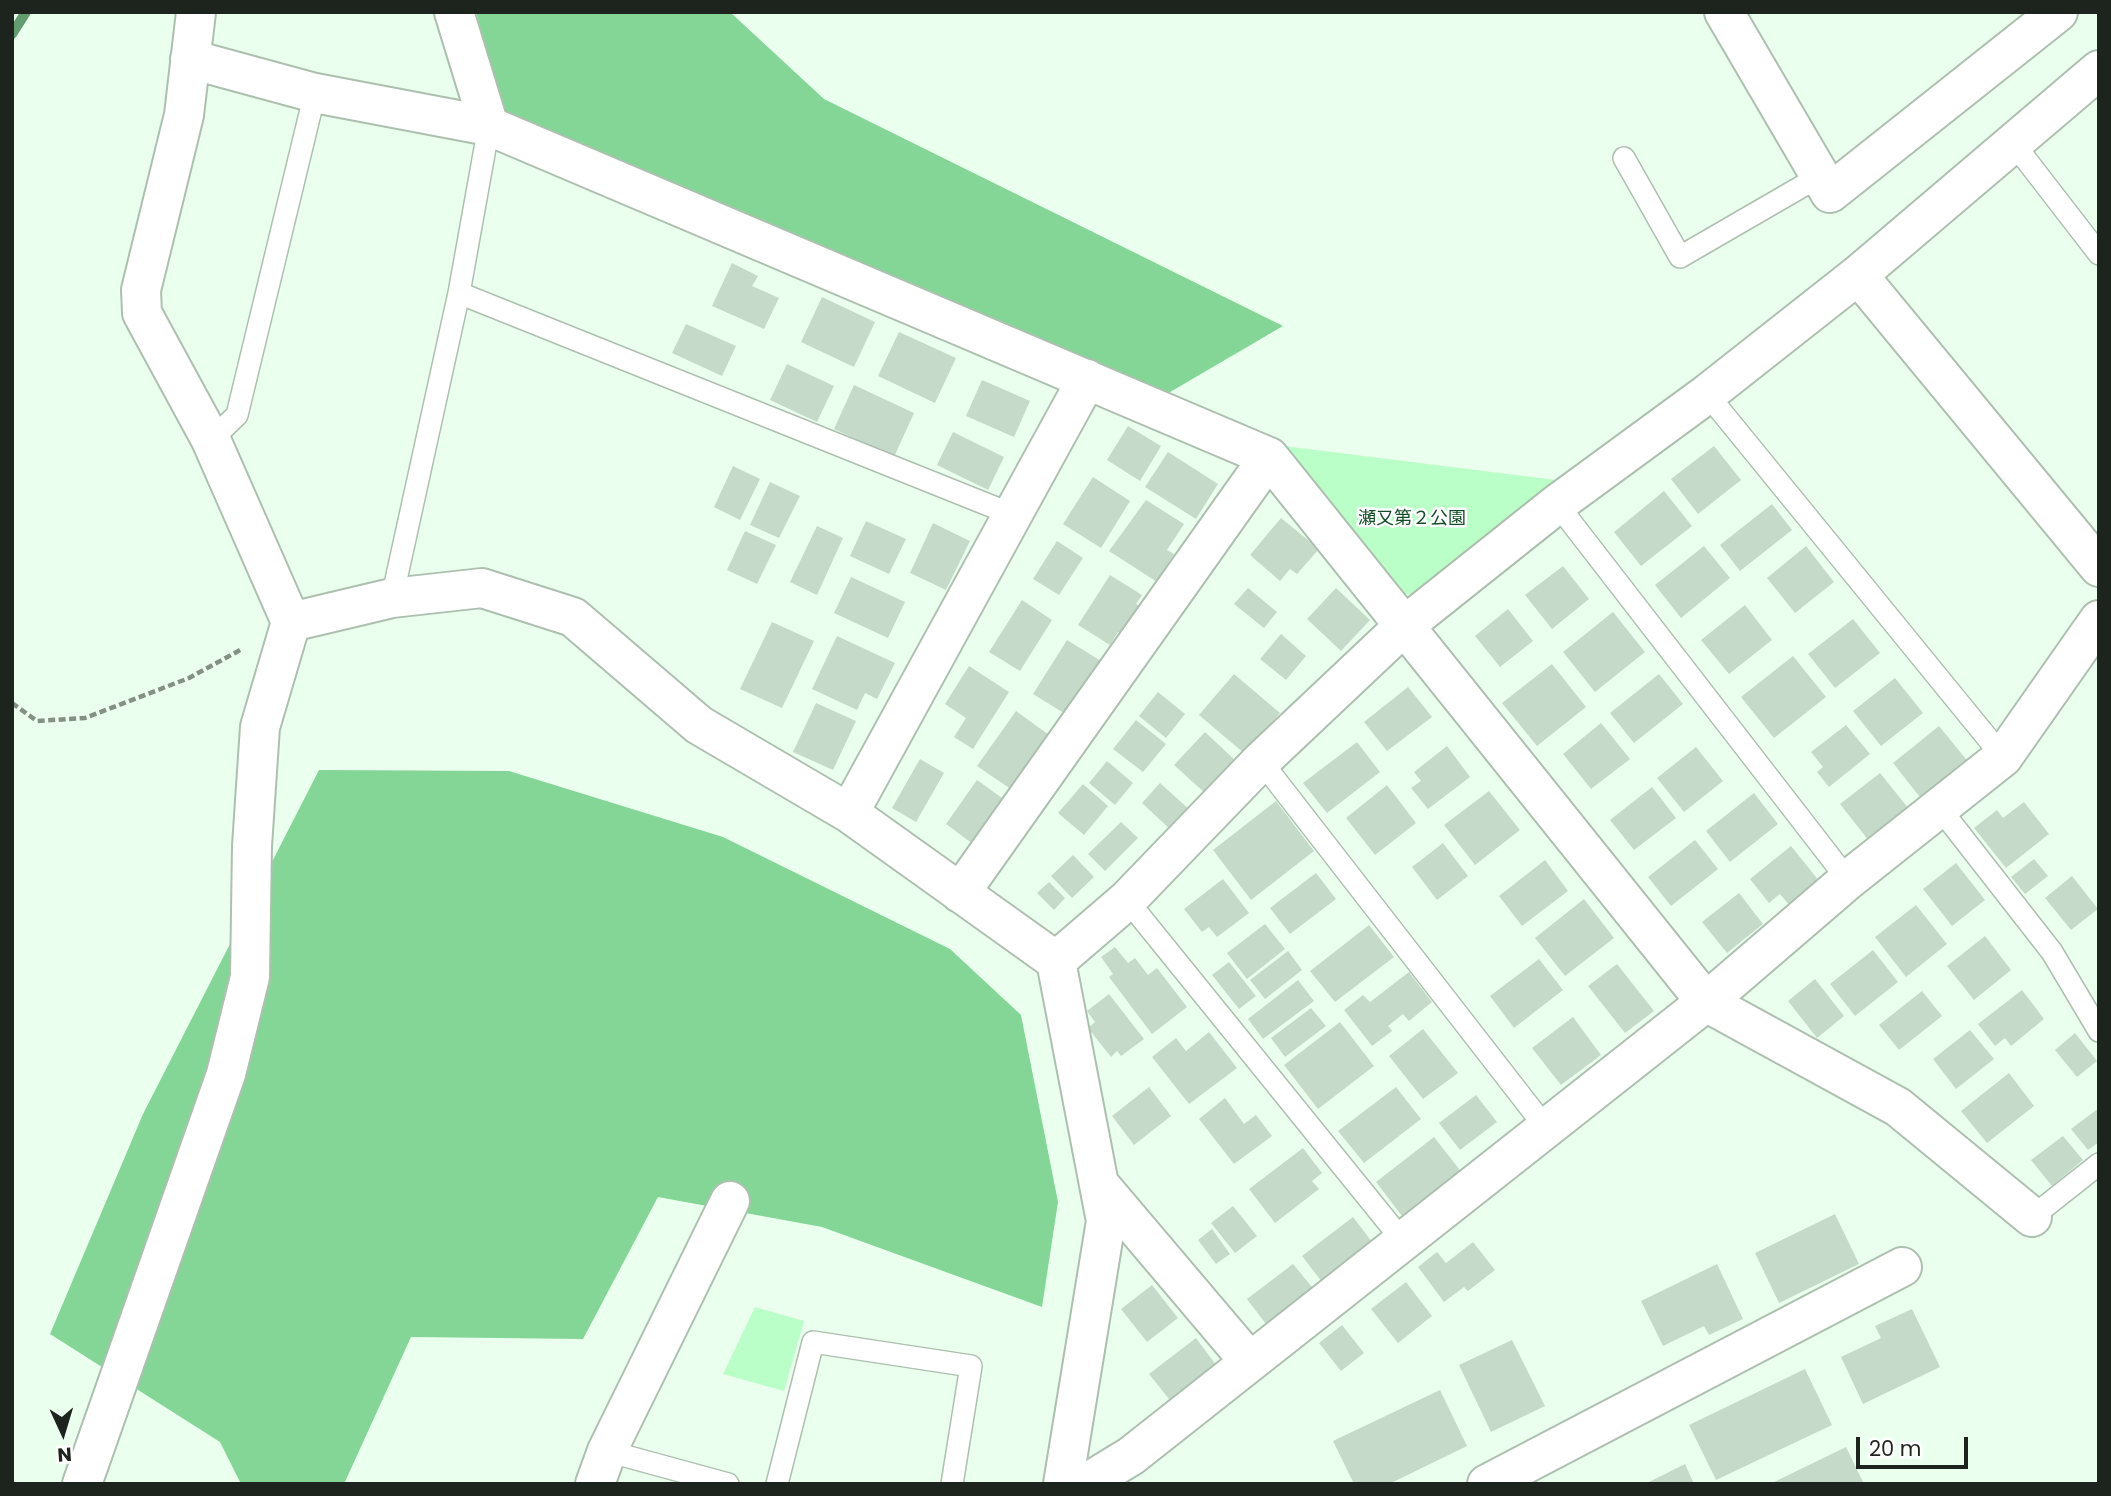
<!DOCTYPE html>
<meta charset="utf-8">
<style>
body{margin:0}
#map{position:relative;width:2111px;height:1496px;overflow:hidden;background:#ebffee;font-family:Poppins,sans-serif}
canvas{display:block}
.frame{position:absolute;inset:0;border:14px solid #1d241e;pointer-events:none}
.north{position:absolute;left:28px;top:1398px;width:70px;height:70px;-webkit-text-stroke:5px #fff;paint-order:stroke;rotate:176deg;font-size:19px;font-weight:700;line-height:28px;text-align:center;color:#1d241e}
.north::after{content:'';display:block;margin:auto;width:24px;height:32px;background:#1d241e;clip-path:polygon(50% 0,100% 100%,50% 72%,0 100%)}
.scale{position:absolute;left:1856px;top:1437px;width:112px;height:32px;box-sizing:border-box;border:4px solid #1d241e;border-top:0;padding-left:9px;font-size:21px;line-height:24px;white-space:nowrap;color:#1d241e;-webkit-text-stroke:5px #fff;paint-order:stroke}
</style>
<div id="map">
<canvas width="2111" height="1496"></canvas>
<div class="frame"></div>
<div class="north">N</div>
<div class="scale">20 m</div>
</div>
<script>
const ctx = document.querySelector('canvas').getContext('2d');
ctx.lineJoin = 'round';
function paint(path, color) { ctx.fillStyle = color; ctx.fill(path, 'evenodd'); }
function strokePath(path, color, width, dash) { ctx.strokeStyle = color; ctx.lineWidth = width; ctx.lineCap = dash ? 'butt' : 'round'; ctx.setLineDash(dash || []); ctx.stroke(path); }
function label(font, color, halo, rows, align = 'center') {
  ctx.font = font + ' Poppins,"Noto Sans JP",sans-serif'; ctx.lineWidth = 5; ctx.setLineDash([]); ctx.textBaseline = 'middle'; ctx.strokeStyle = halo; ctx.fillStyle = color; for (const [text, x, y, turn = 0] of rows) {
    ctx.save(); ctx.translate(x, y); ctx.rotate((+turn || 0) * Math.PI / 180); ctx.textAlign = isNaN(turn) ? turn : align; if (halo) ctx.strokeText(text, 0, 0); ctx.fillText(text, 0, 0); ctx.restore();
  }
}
paint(new Path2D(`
 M1284,446L1556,480L1412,594H1398Z
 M755,1307L804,1321L784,1391L723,1374Z`), '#bafec8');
paint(new Path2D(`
 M476,12H730L824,99L1283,326L1165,395L511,118L502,105Z
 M319,770L509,771L723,837L950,949L1021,1015L1058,1202L1042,1307L822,1227L658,1197L583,1339L411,1337L344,1484H241L220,1442L50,1334L143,1114Z`), '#84d697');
strokePath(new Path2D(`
 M12,34L26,12`), '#629d6f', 10);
paint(new Path2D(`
 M732,263L758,276L752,286L779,298L764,329L712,306Z
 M822,297L875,322L854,367L801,342Z
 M686,324L736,346L722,376L672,353Z
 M899,332L956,358L935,403L878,376Z
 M787,364L834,386L817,422L770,400Z
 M982,380L1030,401L1014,437L966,416Z
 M854,385L914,413L894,457L834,429Z
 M1128,426L1161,446L1140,481L1107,460Z
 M953,432L1004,457L988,490L937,465Z
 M1714,446L1741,480L1698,514L1671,479Z
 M1168,452L1218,484L1196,519L1145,487Z
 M733,466L760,479L740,520L714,507Z
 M1093,477L1130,501L1101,548L1063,524Z
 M770,482L800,496L779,538L750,525Z
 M1664,491L1692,526L1641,566L1614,532Z
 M1146,500L1184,524L1167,550L1174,554L1157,582L1109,551Z
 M1772,504L1792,530L1740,571L1720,545Z
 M1281,518L1319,549L1297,574L1290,569L1280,581L1250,555Z
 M866,521L906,539L889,574L850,556Z
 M933,523L970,541L946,590L910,573Z
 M817,526L843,538L817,595L790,582Z
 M745,531L776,545L757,584L727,570Z
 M1057,541L1083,558L1059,595L1033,579Z
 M1704,546L1730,578L1681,618L1655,585Z
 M1806,546L1834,582L1795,613L1767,578Z
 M1563,566L1589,599L1552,629L1525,595Z
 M1110,575L1142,595L1136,604L1144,608L1126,637L1118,632L1110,645L1078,625Z
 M851,577L905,602L888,638L834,613Z
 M1248,588L1277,612L1264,628L1234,604Z
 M1336,588L1370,620L1341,651L1307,619Z
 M1022,600L1052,620L1020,671L989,652Z
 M1745,605L1772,640L1729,674L1701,640Z
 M1508,609L1533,641L1500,667L1475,636Z
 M1613,612L1645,652L1595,692L1563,652Z
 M1853,619L1880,653L1835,688L1808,654Z
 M772,622L814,641L782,708L740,689Z
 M1281,634L1306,656L1286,680L1260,659Z
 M837,636L895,663L877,699L865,693L857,710L812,689Z
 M1067,640L1101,661L1067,715L1033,694Z
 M1793,656L1826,697L1774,738L1741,697Z
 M1552,664L1586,707L1537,746L1502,703Z
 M969,666L1009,692L973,749L954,737L966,718L945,704Z
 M1234,674L1280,713L1245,754L1199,715Z
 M1659,674L1683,704L1634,743L1610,713Z
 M1895,678L1923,713L1881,746L1853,711Z
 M1408,687L1432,717L1387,751L1364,722Z
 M1158,692L1185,714L1166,738L1139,716Z
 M816,703L856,721L833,770L793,752Z
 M1016,711L1056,740L1018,794L977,766Z
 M1136,720L1166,744L1143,772L1113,749Z
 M1601,723L1630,759L1591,789L1563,754Z
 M1846,725L1870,754L1829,787L1817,772L1823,767L1811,752Z
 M1939,726L1970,764L1923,801L1893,763Z
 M1205,732L1236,761L1205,793L1174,765Z
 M1357,742L1380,772L1327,813L1303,783Z
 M1447,746L1470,777L1428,809L1411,788L1421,781L1414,772Z
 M1696,747L1723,781L1684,812L1657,778Z
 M920,759L944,773L916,822L892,808Z
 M1107,761L1133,783L1115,805L1089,783Z
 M1880,773L1909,809L1869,841L1840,804Z
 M977,780L1009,803L977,847L946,824Z
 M1160,783L1191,811L1172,831L1142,803Z
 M1083,784L1108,806L1084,835L1058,813Z
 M1387,785L1416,823L1375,855L1346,818Z
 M1652,787L1676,818L1634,850L1610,820Z
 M1489,791L1520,830L1475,865L1444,825Z
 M1754,793L1778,824L1730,862L1706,831Z
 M1276,801L1314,851L1251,900L1213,850Z
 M2024,802L2049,834L2006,868L1974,828L1997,810L2003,818Z
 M1121,822L1138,838L1105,871L1088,854Z
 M1695,840L1718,869L1671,906L1648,877Z
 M1443,843L1468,876L1437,900L1412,867Z
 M1791,846L1820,882L1790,906L1780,894L1769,903L1750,879Z
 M1073,855L1094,877L1072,898L1051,876Z
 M2034,859L2048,876L2025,894L2011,877Z
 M1545,860L1568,891L1522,926L1499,896Z
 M1956,863L1985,900L1952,926L1923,889Z
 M1316,873L1336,899L1290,934L1270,908Z
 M2072,876L2098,909L2071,930L2045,898Z
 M1223,879L1249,913L1217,937L1209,927L1202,932L1184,909Z
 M1049,882L1065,898L1054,910L1037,893Z
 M1739,893L1763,924L1727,953L1702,922Z
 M1584,899L1614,938L1565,976L1535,938Z
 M1916,905L1947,944L1906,977L1875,937Z
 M1265,924L1285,949L1247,979L1227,953Z
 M1369,925L1394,957L1335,1002L1310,971Z
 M1985,936L2011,970L1974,1000L1947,966Z
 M1115,947L1128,963L1135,958L1148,975L1157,968L1187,1007L1152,1034L1109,977L1113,974L1101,957Z
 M1873,950L1898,982L1855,1016L1830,984Z
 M1288,951L1302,970L1265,999L1250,980Z
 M1539,959L1563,990L1514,1028L1490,996Z
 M1229,962L1256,996L1239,1009L1212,975Z
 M1617,964L1654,1011L1625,1033L1588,986Z
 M1409,972L1432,1002L1409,1021L1403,1014L1388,1026L1392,1031L1372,1046L1344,1010L1363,995L1370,1002Z
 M1815,979L1844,1016L1817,1038L1788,1001Z
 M1298,980L1314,1001L1263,1039L1248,1019Z
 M2022,990L2044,1019L2011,1046L2005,1038L1995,1046L1978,1024Z
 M1922,991L1942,1016L1899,1050L1879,1025Z
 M1109,994L1144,1039L1121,1056L1117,1051L1111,1057L1088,1028L1095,1022L1087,1011Z
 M1311,1008L1326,1026L1285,1057L1271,1038Z
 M1573,1017L1601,1055L1561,1085L1532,1048Z
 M1340,1022L1374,1066L1318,1109L1284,1065Z
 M1423,1029L1458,1073L1423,1099L1389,1056Z
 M1970,1030L1994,1059L1956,1089L1933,1059Z
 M1209,1032L1237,1068L1189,1104L1152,1057L1176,1038L1186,1051Z
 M2075,1033L2097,1061L2077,1077L2055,1050Z
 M2009,1073L2034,1106L1987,1143L1961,1111Z
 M1149,1087L1171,1116L1134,1145L1112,1116Z
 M1396,1087L1421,1119L1364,1163L1338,1131Z
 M1476,1095L1497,1122L1460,1150L1439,1123Z
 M1225,1098L1244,1124L1256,1115L1272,1136L1234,1164L1199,1119Z
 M2099,1108V1142L2088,1150L2071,1129Z
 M2063,1136L2083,1160L2052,1186L2031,1160Z
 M1434,1137L1463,1174L1405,1220L1376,1182Z
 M1303,1148L1322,1173L1312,1181L1319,1189L1275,1223L1249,1189Z
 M1233,1206L1257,1236L1235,1253L1211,1223Z
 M1835,1214L1859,1264L1779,1303L1755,1253Z
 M1353,1217L1376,1247L1325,1286L1302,1256Z
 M1212,1229L1230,1254L1216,1264L1198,1240Z
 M1473,1242L1495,1270L1468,1291L1464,1287L1444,1302L1418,1267L1437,1252L1446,1263Z
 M1293,1264L1316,1292L1269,1328L1247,1299Z
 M1717,1264L1743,1319L1709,1335L1704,1326L1663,1346L1641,1301Z
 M1406,1282L1432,1316L1398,1343L1371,1309Z
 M1152,1285L1178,1318L1147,1342L1121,1309Z
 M1912,1309L1940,1367L1863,1404L1841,1357L1881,1338L1875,1326Z
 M1342,1325L1364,1353L1341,1371L1319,1343Z
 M1196,1338L1219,1369L1173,1404L1149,1374Z
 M1512,1340L1545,1406L1491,1432L1459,1365Z
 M1805,1369L1832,1425L1716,1480L1689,1425Z
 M1440,1390L1467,1446L1389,1484H1354L1333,1441Z
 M1846,1447L1864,1484H1770Z
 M1685,1464L1694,1484H1645Z`), '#c6dac9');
const lane = new Path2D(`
 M2014,144L2099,254
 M1624,158L1680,257L1820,176
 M459,293L1011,514
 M1707,394L2003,757
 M211,440L237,415L315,93
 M1557,504L1848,880
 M392,598L459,293L489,126
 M1261,761L1546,1128
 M1938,806L2052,952L2099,1031
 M1127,900L1403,1241
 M2032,1217L2099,1164
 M607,1451L728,1484
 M777,1484L813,1342L971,1366L952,1484`);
const street = new Path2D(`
 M454,12L489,126
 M1724,12L1830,193L2058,12
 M190,59L315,93L489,126L1269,457L1706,1002L1898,1107L2032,1217
 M1858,275L2099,567
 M291,622L392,598L482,588L573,617L699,725L849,813L1056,961L1106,1221L1063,1484
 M849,813L1087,379
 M960,893L1269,457
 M1056,961L1127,900L1261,761L1404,626L1557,504L1707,394L1858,275L2099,70
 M1100,1185L1250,1362
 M82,1484L226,1074L250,977L252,846L260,727L291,622L211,440L142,313L141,290L184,115L196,12
 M595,1484L607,1451L730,1201
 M1085,1484L1131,1456L1706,1002L1848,880L2003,757L2099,620
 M1487,1484L1902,1267`);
strokePath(lane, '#adc0b0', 24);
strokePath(street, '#adc0b0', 42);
strokePath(new Path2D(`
 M12,703L37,721L85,718L189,678L242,649`), '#839185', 4.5, [7, 3.5]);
strokePath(lane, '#fff', 21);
strokePath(street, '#fff', 38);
label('18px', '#134e26', '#fff', [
 ["瀬又第２公園",1412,519]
]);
</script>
